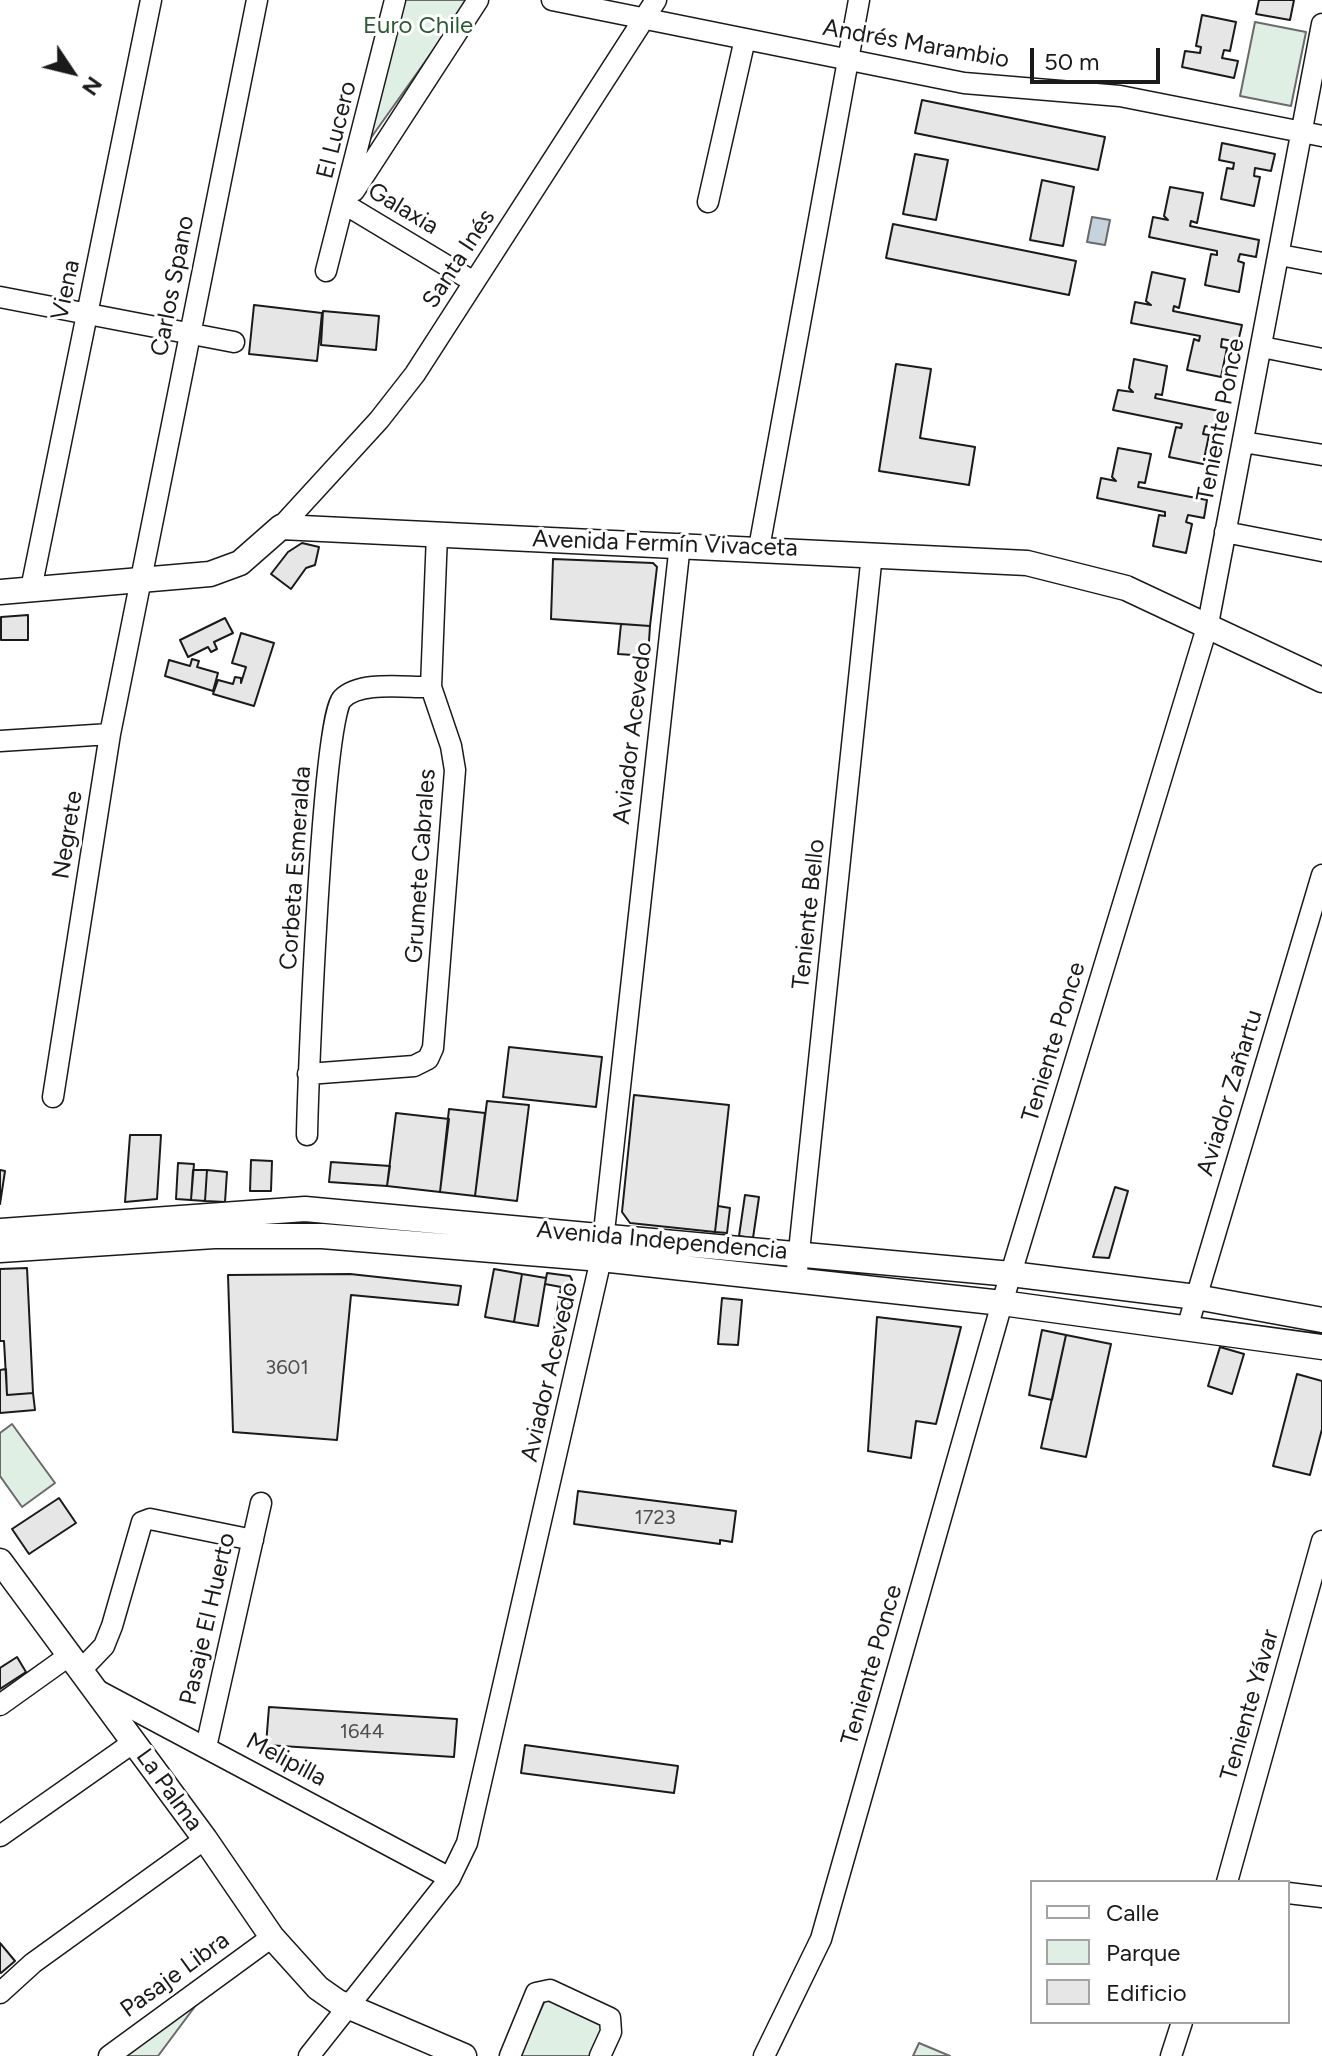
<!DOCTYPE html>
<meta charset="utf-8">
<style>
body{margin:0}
#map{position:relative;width:1322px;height:2056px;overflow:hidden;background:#fff;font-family:Figtree,sans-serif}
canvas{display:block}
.legend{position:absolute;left:1030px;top:1880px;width:260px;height:144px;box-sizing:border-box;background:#fff;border:2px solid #a3a3a3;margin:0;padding:10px 14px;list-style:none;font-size:24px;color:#1a1a1a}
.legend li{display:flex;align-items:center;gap:16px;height:40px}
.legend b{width:40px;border:2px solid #a3a3a3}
.north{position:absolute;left:32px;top:32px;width:80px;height:80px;-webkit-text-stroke:6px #fff;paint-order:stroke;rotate:125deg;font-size:22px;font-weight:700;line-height:32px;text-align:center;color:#1a1a1a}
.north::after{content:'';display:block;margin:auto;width:28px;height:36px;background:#1a1a1a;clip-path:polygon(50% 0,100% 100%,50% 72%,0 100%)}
.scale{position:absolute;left:1030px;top:48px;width:130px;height:36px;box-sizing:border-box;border:4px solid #1a1a1a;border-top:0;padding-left:10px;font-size:24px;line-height:28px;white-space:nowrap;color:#1a1a1a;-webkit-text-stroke:6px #fff;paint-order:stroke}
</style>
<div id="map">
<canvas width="1322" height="2056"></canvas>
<ul class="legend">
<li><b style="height:10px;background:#fff"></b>Calle</li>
<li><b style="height:22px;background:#e0efe3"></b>Parque</li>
<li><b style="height:22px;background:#e6e6e6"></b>Edificio</li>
</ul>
<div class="north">N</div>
<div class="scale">50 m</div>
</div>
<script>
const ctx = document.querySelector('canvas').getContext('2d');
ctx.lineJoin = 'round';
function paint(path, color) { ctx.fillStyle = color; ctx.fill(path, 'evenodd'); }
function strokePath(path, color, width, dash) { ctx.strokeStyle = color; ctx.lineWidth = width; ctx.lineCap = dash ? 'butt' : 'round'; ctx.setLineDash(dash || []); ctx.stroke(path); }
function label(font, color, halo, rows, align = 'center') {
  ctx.font = font + ' Figtree,sans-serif'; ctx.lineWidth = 6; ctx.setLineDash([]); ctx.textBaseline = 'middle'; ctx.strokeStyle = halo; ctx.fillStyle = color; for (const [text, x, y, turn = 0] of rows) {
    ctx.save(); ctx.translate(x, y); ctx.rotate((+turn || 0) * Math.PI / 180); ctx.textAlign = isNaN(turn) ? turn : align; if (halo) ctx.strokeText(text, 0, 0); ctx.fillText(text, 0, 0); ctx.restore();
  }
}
const green = new Path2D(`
 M398,0H469L363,149Z
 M1255,22L1306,32L1291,106L1240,96Z
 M12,1424L55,1483L22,1507L0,1476V1433Z
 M205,1993L158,2056H125Z
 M546,1998L605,2024L591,2056H520Z
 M919,2043L950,2056H913Z`);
paint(green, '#e0efe3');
strokePath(green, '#6a6a6a', 2);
const water = new Path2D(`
 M1092,217L1110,220L1105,245L1087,242Z`);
paint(water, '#c6d2dc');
strokePath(water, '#6a6a6a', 2);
const building = new Path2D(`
 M1259,0H1294L1290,20L1256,14Z
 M1202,15L1236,22L1230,51L1224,50L1222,58L1238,61L1234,78L1182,67L1185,51L1200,53L1201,47L1196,46Z
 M922,100L1105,137L1098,170L915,133Z
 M1222,143L1275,154L1271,171L1255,168L1254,176L1260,177L1254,206L1221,199L1227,168L1233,169L1234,163L1219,160Z
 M915,154L948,160L936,220L903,214Z
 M1042,180L1074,187L1063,246L1030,240Z
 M1170,187L1203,193L1197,223L1191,221L1190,226L1259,240L1256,257L1240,254L1238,261L1244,263L1239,292L1205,285L1211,254L1217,255V251L1149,237L1153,217L1168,220L1164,216Z
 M893,224L1076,261L1069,295L886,258Z
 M1152,272L1185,279L1179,308L1174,306L1173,311L1242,325L1238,342L1222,339L1221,347L1227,348L1221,377L1187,370L1194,339L1199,341L1200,336L1131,323L1135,302L1151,305L1146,301Z
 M254,305L322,313L317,361L249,354Z
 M323,311L379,316L376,350L321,345Z
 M1134,359L1167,366L1162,395L1156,394L1155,398L1224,412L1220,429L1205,426L1203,434L1209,435L1203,464L1169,457L1176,427L1181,428L1182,424L1113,410L1118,390L1133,392L1129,388Z
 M896,364L931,369L920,438L975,447L969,485L879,471Z
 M1118,448L1151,454L1145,483L1139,482L1138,487L1207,500L1204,518L1188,515L1186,522L1192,524L1186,553L1153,546L1159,515L1165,516V512L1097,498L1101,478L1116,481L1112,477Z
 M302,543L319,547L315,565L306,568L291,589L271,574L288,552Z
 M553,559L653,563L657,567L650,626L551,619Z
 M28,615V640H1V617Z
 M225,618L233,633L214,642L217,649L211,652L208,647L188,657L180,640Z
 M621,624L650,626L648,656L618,654Z
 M241,633L274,643L254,706L213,694L218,680L233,684L235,677L241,678V683L246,667L232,663Z
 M192,659L199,661L197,667L218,673L213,691L165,676L169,660L190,666Z
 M509,1047L602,1057L596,1107L503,1097Z
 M634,1095L729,1105L715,1232L630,1223L622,1212Z
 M487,1101L529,1105L517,1201L475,1196Z
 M449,1109L485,1113L475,1196L440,1192Z
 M396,1113L449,1119L440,1192L387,1186Z
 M130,1135H161L157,1199L125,1202Z
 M251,1160L272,1161L271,1191H250Z
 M331,1162L390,1166L387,1186L329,1182Z
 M178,1163L194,1164L191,1200L176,1199Z
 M0,1170L5,1171L0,1204Z
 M193,1170H207L205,1201L191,1200Z
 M207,1170L227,1172L225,1202L205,1201Z
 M1115,1187L1128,1191L1109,1258L1093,1257Z
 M745,1195L759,1197L753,1238L739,1236Z
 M718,1206L730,1208L727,1233L715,1232Z
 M27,1268L33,1393L7,1395L4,1341H0V1269Z
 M494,1269L522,1274L514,1322L485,1317Z
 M547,1273L570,1276L572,1280L565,1331L554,1329L561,1287L545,1284Z
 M350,1274L461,1286L458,1305L351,1295L337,1440L233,1432L228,1275Z
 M522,1274L546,1278L538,1326L514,1322Z
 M722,1298L742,1300L738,1345L718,1344Z
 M877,1317L961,1327L936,1424L916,1421L911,1458L868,1451Z
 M1042,1330L1066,1335L1052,1400L1029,1395Z
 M1066,1335L1111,1344L1086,1457L1041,1448Z
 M1220,1347L1244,1354L1232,1394L1208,1386Z
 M6,1369L7,1395L33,1393L35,1410L0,1413V1370Z
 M1297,1374L1322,1381V1429L1310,1475L1273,1466Z
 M578,1491L736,1511L732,1542L720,1540V1544L574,1524Z
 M59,1498L76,1523L29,1554L12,1529Z
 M17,1657L26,1672L0,1689V1668Z
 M269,1707L457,1719L454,1757L266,1745Z
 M525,1745L678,1766L674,1793L521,1773Z
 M0,1943L15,1961L1,1973L0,1972Z`);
paint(building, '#e6e6e6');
strokePath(building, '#1a1a1a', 2);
const minor = new Path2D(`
 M552,0L964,83L1120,96L1322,136
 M354,191L478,0
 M708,202L745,39
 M346,205L474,282
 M1280,255L1322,263
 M326,271L395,0
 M0,297L234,342
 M1262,347L1322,359
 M1243,442L1322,455
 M281,527L379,420L415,374L656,0
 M1225,532L1322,551
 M759,548L859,0
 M31,589L151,0
 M0,741L110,734
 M308,1074L414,1066L428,1059L433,1048L455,770L451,746L431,687L437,534
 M53,1097L110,734L257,0
 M307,1135C308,1082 322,720 342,699C360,680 408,688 431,687
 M796,1280L872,554
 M1188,1325L1322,875
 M81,1670L104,1646L112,1626L142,1522L150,1519L253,1540
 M97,1690L450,1878
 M0,1705L70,1655
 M206,1747L261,1503
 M0,1836L134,1742
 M1227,1882L1322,1541
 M1288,1893L1322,1897
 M0,1993L33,1963L205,1839
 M109,2056L272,1937
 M309,2056L450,1878L467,1843L601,1259L680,544
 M510,2056L536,1993L550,1990L610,2018L611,2032L600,2056
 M764,2056L821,1939L1002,1303L1208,624L1322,24
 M1171,2056L1182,2022`);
const major = new Path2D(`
 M0,592L210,574L240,563L281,527L1027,563L1126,588L1322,680
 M0,1231L305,1209L1011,1274L1196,1297L1322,1320
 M0,1250L214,1236H322L601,1259L1002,1303L1322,1347
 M0,1561L205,1839L272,1937L318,1988L338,2002L464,2056`);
strokePath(minor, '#1a1a1a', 23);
strokePath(major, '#1a1a1a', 27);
strokePath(minor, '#fff', 20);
strokePath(major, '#fff', 24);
label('20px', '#4d4d4d', null, [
 ["3601",287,1368],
 ["1723",655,1518],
 ["1644",362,1732]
]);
label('24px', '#2b5a34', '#fff', [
 ["Euro Chile",418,26]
]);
label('24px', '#1a1a1a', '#fff', [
 ["Andrés Marambio",916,44,10],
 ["El Lucero",337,130,-76],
 ["Galaxia",403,209,31],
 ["Santa Inés",459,259,-57],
 ["Carlos Spano",173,286,-79],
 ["Viena",66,290,-78],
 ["Teniente Ponce",1221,420,-79],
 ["Avenida Fermín Vivaceta",665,544,2],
 ["Aviador Acevedo",633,733,-83],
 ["Negrete",68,835,-81],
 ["Grumete Cabrales",421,866,-86],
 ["Corbeta Esmeralda",296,868,-86],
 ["Teniente Bello",809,914,-84],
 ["Teniente Ponce",1054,1042,-73],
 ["Aviador Zañartu",1230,1093,-73],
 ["Avenida Independencia",662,1241,5],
 ["Aviador Acevedo",550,1372,-77],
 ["Pasaje El Huerto",208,1619,-77],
 ["Teniente Ponce",872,1665,-74],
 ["Teniente Yávar",1250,1705,-74],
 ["Melipilla",286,1760,28],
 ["La Palma",169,1790,54],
 ["Pasaje Libra",175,1975,-36]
]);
</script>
